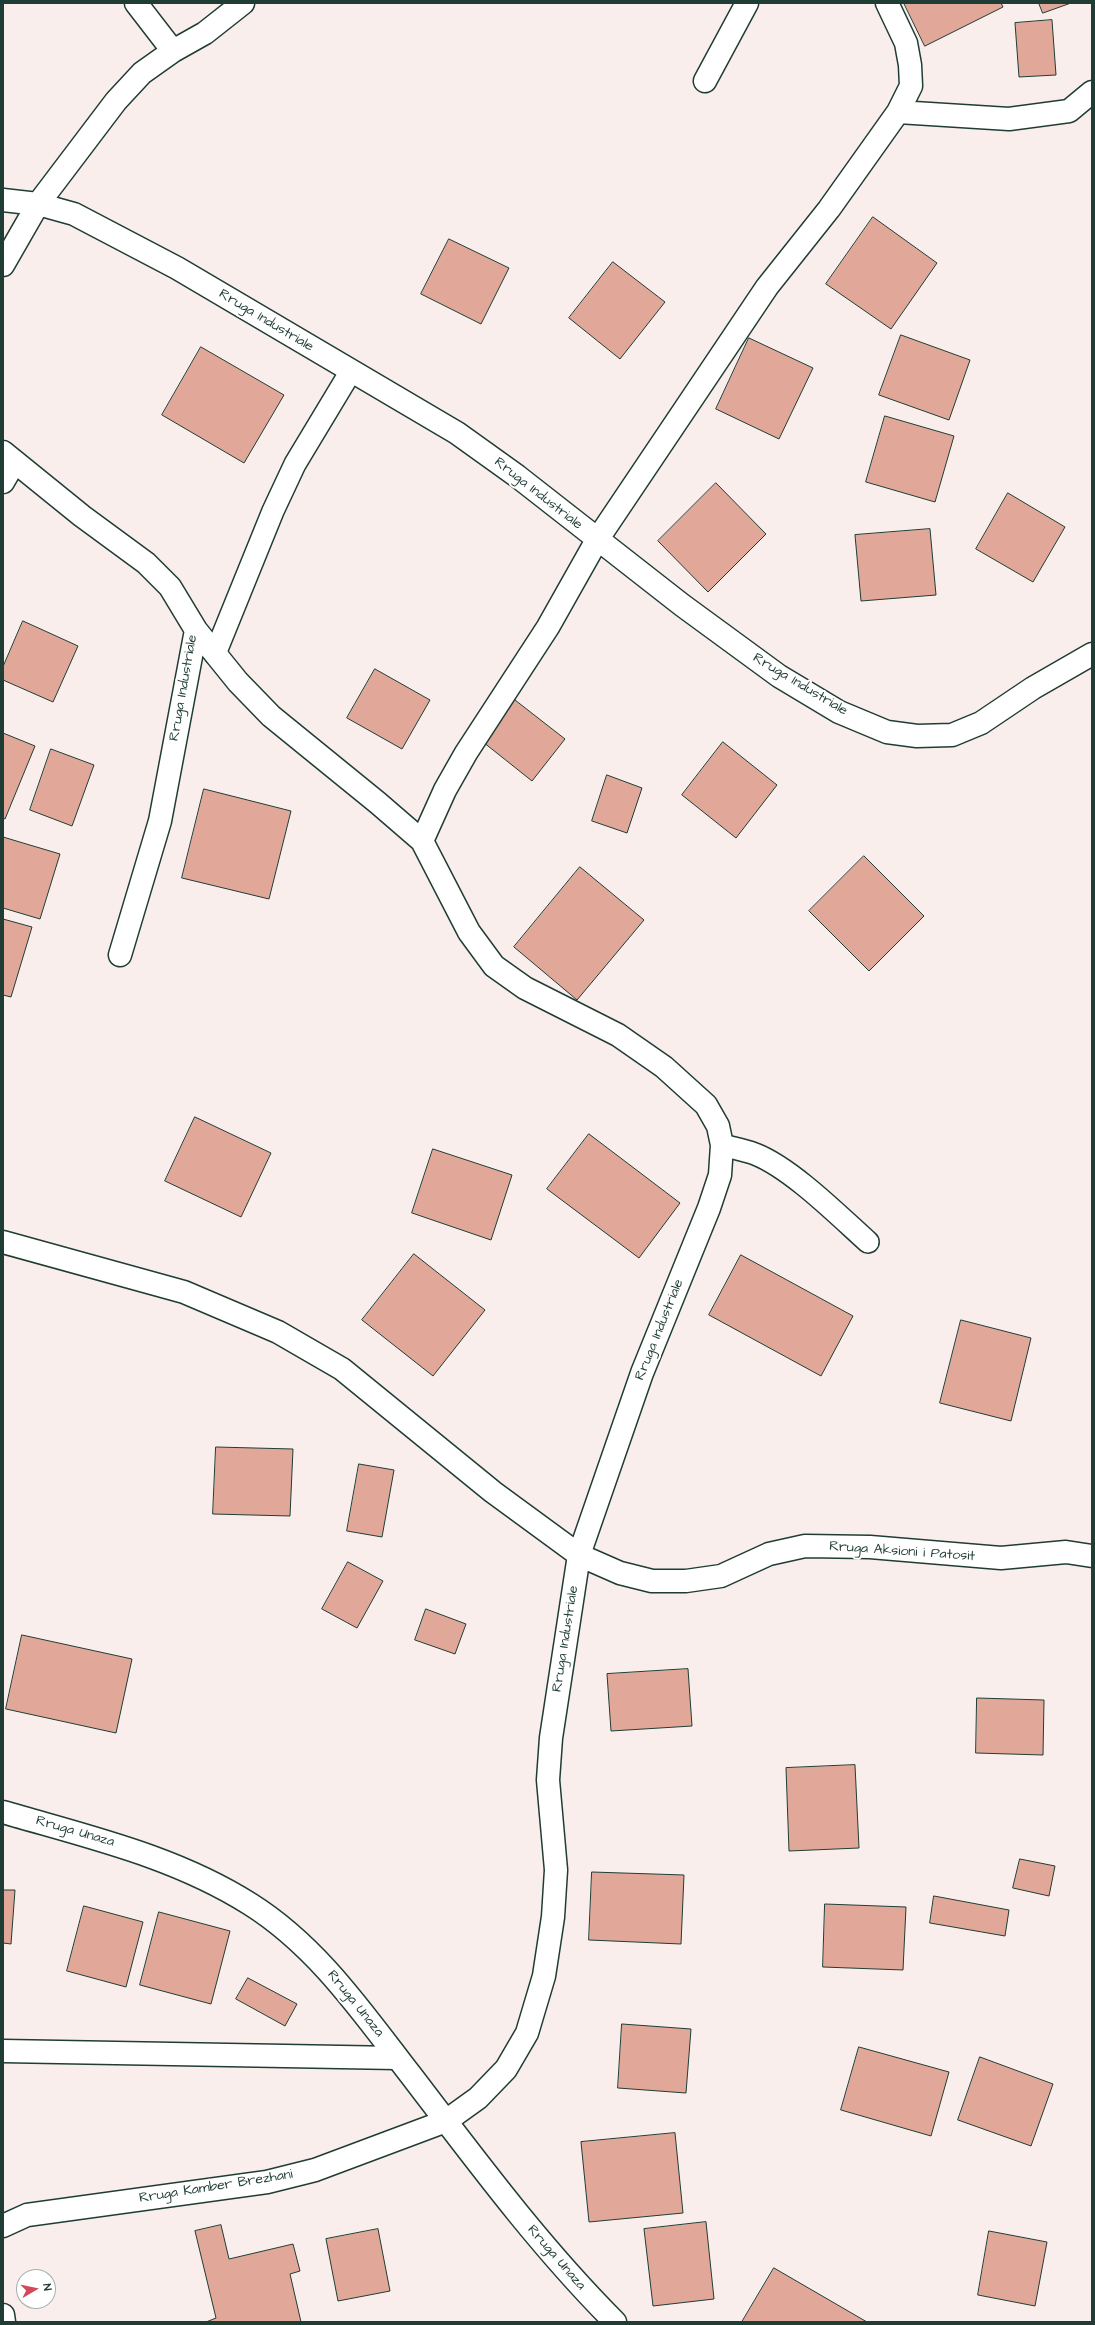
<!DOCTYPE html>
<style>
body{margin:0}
#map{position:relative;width:1095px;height:2325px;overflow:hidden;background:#f9eeeb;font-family:"Architects Daughter",sans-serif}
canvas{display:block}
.frame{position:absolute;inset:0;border:4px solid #1f3d34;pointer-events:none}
.north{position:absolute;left:16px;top:2269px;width:40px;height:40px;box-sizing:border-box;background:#fff;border:1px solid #a5b1ae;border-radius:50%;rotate:81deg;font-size:11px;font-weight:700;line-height:16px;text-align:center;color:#1f3d34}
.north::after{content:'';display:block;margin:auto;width:14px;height:18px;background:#d1495b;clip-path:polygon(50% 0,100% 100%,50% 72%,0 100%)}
</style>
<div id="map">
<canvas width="1095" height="2325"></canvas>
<div class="frame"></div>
<div class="north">N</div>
</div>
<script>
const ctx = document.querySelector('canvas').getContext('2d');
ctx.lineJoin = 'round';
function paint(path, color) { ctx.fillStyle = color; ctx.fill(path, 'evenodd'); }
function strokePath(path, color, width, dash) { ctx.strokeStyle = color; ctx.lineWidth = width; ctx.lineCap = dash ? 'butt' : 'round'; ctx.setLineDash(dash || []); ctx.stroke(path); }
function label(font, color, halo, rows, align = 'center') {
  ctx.font = font + ' "Architects Daughter",sans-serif'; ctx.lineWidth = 4; ctx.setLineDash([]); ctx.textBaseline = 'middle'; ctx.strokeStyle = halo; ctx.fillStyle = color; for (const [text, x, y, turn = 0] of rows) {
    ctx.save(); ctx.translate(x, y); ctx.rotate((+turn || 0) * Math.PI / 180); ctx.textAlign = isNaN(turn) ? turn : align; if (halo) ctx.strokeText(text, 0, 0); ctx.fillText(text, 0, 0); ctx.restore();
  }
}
const building = new Path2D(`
 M904,3H1001L1003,7L925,46Z
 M1039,3H1071L1043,13Z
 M1052,20L1056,75L1019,77L1015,23Z
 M873,217L937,263L891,329L826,284Z
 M449,239L509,268L481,324L421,294Z
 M613,262L665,302L620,359L569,318Z
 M901,335L970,360L949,420L879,395Z
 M749,338L813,368L779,439L716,409Z
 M201,347L284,395L244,463L162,415Z
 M885,416L954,436L935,502L866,482Z
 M716,483L766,534L708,592L658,541Z
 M1008,493L1065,527L1033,582L976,549Z
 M930,529L936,595L861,601L855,535Z
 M23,621L78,646L53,702L3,680V667Z
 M375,669L430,700L402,749L347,718Z
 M515,700L565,739L532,781L483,742Z
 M3,733L35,746L5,819L3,818Z
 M723,742L777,785L736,838L682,795Z
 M51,749L94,765L72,826L30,810Z
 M607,775L642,788L627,833L592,821Z
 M204,789L291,811L269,899L182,878Z
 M3,837L60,854L40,919L3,908Z
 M864,856L924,916L869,971L809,911Z
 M580,867L644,920L577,1000L514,947Z
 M3,919L32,927L11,997L3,995Z
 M195,1117L271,1153L241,1217L165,1181Z
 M589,1134L680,1203L639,1258L547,1189Z
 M433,1149L512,1175L491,1240L412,1213Z
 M414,1254L485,1310L433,1376L362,1320Z
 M741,1255L853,1316L821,1376L709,1315Z
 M961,1320L1031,1338L1011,1421L940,1403Z
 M216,1447L293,1449L290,1516L213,1514Z
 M359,1464L394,1470L382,1537L347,1531Z
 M348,1562L383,1581L357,1628L322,1609Z
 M426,1609L466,1624L455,1654L415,1640Z
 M22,1635L132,1659L116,1733L6,1709Z
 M688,1669L692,1726L611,1731L607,1674Z
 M977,1698L1044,1700L1043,1755L976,1753Z
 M855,1765L859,1848L789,1851L786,1768Z
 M1020,1859L1055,1866L1049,1896L1013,1888Z
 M592,1872L684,1875L681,1944L589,1940Z
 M3,1890H15L11,1944L3,1943Z
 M934,1896L1009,1910L1005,1936L930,1923Z
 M825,1904L906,1907L903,1970L823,1967Z
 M84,1906L143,1922L126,1987L67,1971Z
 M159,1912L230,1931L211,2004L140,1985Z
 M248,1978L297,2004L285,2026L236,1999Z
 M622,2024L691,2029L686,2093L618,2088Z
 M859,2047L949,2072L931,2136L841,2110Z
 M980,2057L1053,2084L1031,2146L958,2120Z
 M675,2133L683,2213L589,2222L581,2142Z
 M706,2222L714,2299L653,2306L644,2229Z
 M221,2225L229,2259L293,2244L300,2271L290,2274L301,2322H206L216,2318L195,2231Z
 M378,2229L390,2291L338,2301L326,2239Z
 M989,2231L1047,2242L1035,2306L978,2295Z
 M774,2268L867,2322H742Z`);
paint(building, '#e1a89a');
strokePath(building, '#1f3d34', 1);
const service = new Path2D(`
 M215,654L273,511L295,464L351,371
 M722,1145C733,1148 744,1150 755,1154C791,1168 838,1215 868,1242`);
const minor = new Path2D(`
 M136,3L173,51
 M705,81L747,3
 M898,112L1009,119L1069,111L1092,92
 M3,200L38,204L116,101L142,73L173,51L205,33L243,3
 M3,265L38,204L74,214L177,268L457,433L517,476L682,605L779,676L839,712L887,732L917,736L952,735L981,723L1033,688L1092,654
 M3,452L82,516L146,563L170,587L196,630L160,821L120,955
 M3,482L14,463
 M422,841L445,790L466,753L548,627L597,540L767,287L829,209L898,112L911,86L910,65L906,43L887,3
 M3,1242L184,1292L278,1332L342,1369L493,1492L579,1555L620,1573L652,1581H686L721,1576L769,1554L805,1546L870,1547L1001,1558L1066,1552L1092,1556
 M3,2051L397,2058
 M3,2226L27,2215L267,2182L315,2170L446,2121L478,2098L506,2069L527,2033L544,1976L553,1917L556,1870L548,1780L551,1738L579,1555L642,1373L709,1208L720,1175L722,1145L718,1126L706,1105L664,1067L618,1035L525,988L494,966L469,932L422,841L378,803L271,716L238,682L196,630
 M3,2315L4,2322`);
const secondary = new Path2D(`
 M3,1812C88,1837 174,1856 250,1904C317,1946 362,2012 410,2074C475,2159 539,2246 615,2322`);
strokePath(service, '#1f3d34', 24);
strokePath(minor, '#1f3d34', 25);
strokePath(secondary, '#1f3d34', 25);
strokePath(service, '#fff', 21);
strokePath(minor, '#fff', 22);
strokePath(secondary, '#fff', 22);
label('14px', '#1f3d34', '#fff', [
 ["Rruga Industriale",266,321,31],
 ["Rruga Industriale",538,494,38],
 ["Rruga Industriale",800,685,31],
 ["Rruga Industriale",184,688,-80],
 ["Rruga Industriale",660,1330,-68],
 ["Rruga Aksioni i Patosit",902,1552,4],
 ["Rruga Industriale",566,1639,-81],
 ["Rruga Unaza",75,1832,16],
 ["Rruga Unaza",355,2004,51],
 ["Rruga Kamber Brezhani",216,2187,-9],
 ["Rruga Unaza",556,2258,49]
]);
</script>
